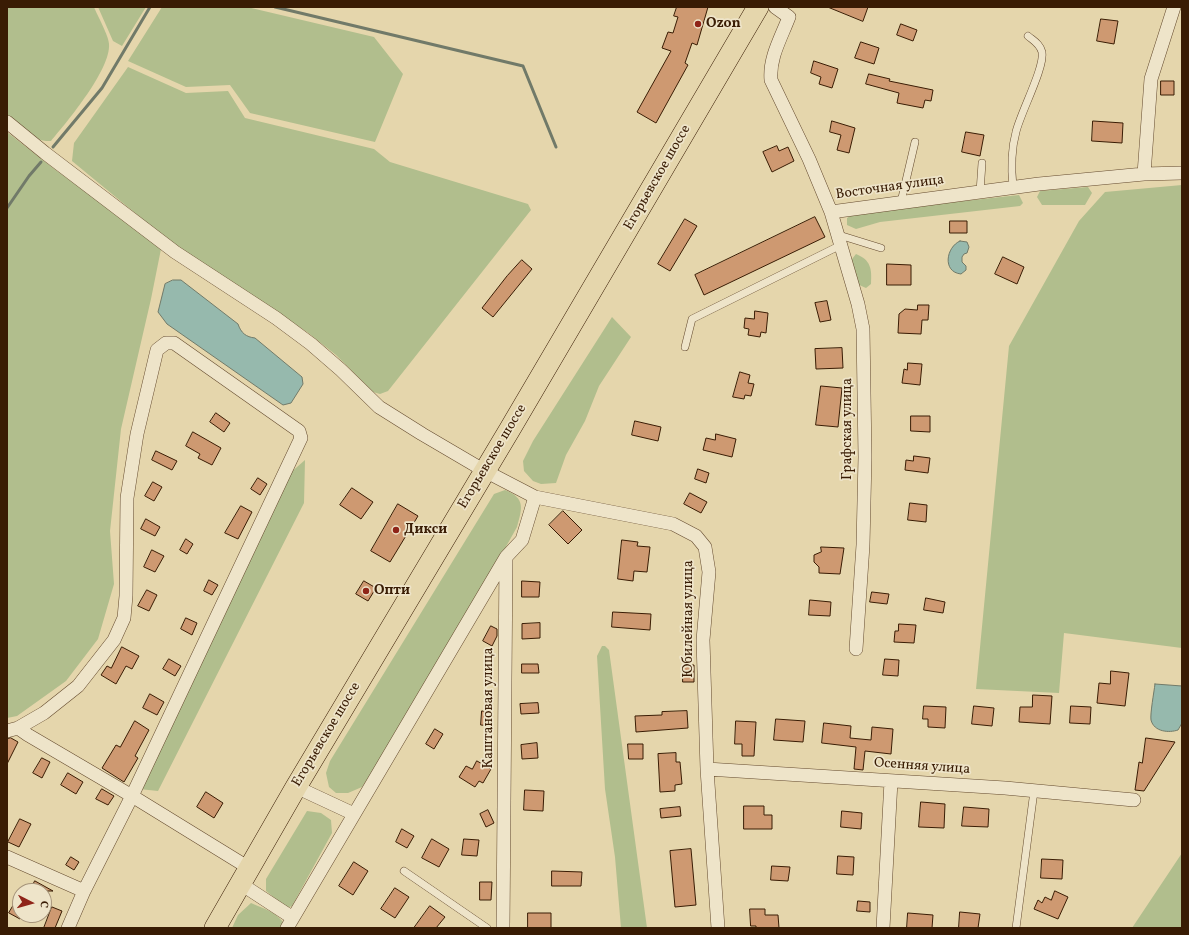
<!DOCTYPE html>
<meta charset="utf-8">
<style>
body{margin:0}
#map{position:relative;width:1189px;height:935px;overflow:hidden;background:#e5d6ac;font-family:Vollkorn,serif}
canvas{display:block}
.frame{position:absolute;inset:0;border:8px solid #391c04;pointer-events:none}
.north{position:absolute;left:12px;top:883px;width:40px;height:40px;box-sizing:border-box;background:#eee4c9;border:1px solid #a6947a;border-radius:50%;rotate:96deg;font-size:11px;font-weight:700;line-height:16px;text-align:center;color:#391c04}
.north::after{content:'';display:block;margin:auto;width:14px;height:18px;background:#8f2418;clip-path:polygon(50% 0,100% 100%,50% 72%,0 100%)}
</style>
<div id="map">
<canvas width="1189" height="935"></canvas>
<div class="frame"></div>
<div class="north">С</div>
</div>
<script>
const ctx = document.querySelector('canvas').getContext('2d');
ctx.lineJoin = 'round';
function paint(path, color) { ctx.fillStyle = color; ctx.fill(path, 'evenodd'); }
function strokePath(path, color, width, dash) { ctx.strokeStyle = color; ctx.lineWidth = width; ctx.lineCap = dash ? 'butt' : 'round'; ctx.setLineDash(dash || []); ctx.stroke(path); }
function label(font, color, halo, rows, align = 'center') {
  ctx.font = font + ' Vollkorn,serif'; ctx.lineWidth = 3.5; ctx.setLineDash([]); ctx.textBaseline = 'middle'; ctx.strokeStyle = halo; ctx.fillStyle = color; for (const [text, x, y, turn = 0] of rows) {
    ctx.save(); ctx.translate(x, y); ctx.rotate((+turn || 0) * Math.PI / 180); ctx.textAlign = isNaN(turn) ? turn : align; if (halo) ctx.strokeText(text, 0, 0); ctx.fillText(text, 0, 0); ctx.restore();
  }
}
paint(new Path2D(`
 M7,7H94C97,15 109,36 109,44C111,69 68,121 51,141C33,142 21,127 7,116Z
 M98,7H146L122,46L113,41Z
 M162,7H247L374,37L403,74L375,142L250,113L230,85L186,87L128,61Z
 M128,67L186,93L228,91L245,118L374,149L390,162L528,204L531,210L388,391L380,394L373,392L336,355L307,332L195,259L158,232L72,161L74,143Z
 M7,132L57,171L152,240L161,249L151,299L121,429L110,531L114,584L98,639L66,681L17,716L7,718Z
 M1182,185V648L1064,633L1059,693L976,689L1009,346L1079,221L1105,192Z
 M1088,187L1092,193L1085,205H1042L1037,197L1040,191Z
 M1019,195L1023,203L1020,206L880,222L856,229L847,225V218L855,213Z
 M856,254C871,260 872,269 871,284L866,288L857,284L852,266V259Z
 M612,317L631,337L599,386L585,421L566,455L556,483L541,484L533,481L524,471L523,461L533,441Z
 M305,460L304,503L158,791L139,789L289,474Z
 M505,490C526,498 522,509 517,527L424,693L362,787L348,793H336L329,787L326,773L330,761L494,494Z
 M602,646H605L609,650L647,928H621L615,857L605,789L597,656Z
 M307,811L321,813L331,820L332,833L292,906L287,908L266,891V879Z
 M1182,853V928H1132Z
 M251,903C265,909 277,912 285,925L283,928H232L238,915Z`), '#b1be8d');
const water = new Path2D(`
 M960,241L967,242L969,247L967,253L964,254L962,257V262L966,266V270L961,274C942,272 946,247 960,241Z
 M173,280H181L238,324C241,333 246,337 255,338L302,377L303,384L291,403L283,405L167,324L158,312L165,284Z
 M1155,684L1182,686V723L1178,730C1169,733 1154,732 1151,720C1150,714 1154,692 1155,684Z`);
paint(water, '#96b9ad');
strokePath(water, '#717a69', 1);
strokePath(new Path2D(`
 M275,7L523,66L556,147
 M53,147L102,88L150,7
 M7,208L29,176L41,162`), '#717a69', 3);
const building = new Path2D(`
 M677,7H708L697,45L692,43L685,63L688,65L656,123L637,112L671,51L662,48L668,32L673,33L678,17L674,16Z
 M828,7H868L863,21Z
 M1101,19L1118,21L1114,44L1097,41Z
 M901,24L917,30L913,41L897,35Z
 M861,42L879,48L874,64L855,58Z
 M814,61L838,69L832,88L819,84L821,77L811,73Z
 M869,74L890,79L889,81L933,90L931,101L925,100L923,108L897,103L899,93L866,84Z
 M1161,81H1174V95H1161Z
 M832,121L855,128L849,153L837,150L841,135L830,132Z
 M1093,121L1123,123L1122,143L1092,141Z
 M966,132L984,135L980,156L962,152Z
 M777,146L779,151L788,147L794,161L772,172L763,152Z
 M815,217L825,237L704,295L695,275Z
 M685,219L697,226L670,271L658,264Z
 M950,221H967V233H950Z
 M1003,257L1024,267L1017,284L995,274Z
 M522,260L532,269L493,317L482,308L507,276Z
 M887,264L911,265V285H887Z
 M827,301L831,320L820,322L815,303Z
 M918,305H929L928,320H922L921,334L898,333L899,314L905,309L917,310Z
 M755,311L768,313L766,333L761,332L760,337L748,335L749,329L744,328L745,318L754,319Z
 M842,348L843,368L816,369L815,349Z
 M908,363L922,364L920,385L902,383L904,369L907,370Z
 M740,372L750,375L748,383L754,384L751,396L745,395L744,399L733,397Z
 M821,386L842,388L838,427L816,425Z
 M216,413L230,423L224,432L210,422Z
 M911,416H930V432L911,431Z
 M635,421L661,427L658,441L632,435Z
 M193,432L221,448L212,465L198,458L200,454L186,446Z
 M716,434L736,439L732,457L703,450L706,438L715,440Z
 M156,451L177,461L172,470L152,460Z
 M914,456L930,458L928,473L905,470L906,460L913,461Z
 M698,469L709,473L706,483L695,479Z
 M258,478L267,484L260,495L251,489Z
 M153,482L162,487L154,501L145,496Z
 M352,488L373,502L361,519L340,505Z
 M690,493L707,502L701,513L684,504Z
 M910,503L927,505L926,522L908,520Z
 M398,504L418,516L390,562L371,551Z
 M241,506L252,512L238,539L225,533Z
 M563,511L582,530L568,544L549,525Z
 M146,519L160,527L155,536L141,529Z
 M186,539L193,544L187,554L180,550Z
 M622,540L638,542L637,546L650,547L647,572L634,571L633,581L618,579Z
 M821,547L844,548L840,574L819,573V567L814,562V555L821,552Z
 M152,550L164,556L155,572L144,567Z
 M209,580L218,585L212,595L204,591Z
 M364,581L376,588L368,601L356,594Z
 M522,581L540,582L539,597H522Z
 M147,590L157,595L149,611L138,606Z
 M872,592L889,594L887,604L870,602Z
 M926,598L945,602L943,613L924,610Z
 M810,600L831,602L830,616L809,615Z
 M613,612L651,614L650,630L612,627Z
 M186,618L197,623L192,635L181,629Z
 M540,623V638L522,639V624Z
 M899,624L916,625L914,643L894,642L895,631H898Z
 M491,626L497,629V636L492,646L483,641Z
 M122,647L139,656L132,669L126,666L116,684L101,675L107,666L111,668Z
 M169,659L181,666L175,676L163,669Z
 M885,659L899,660L898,676L883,675Z
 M522,664H538L539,673H522Z
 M683,665H694V682H683Z
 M1111,671L1129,673L1125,706L1097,703L1099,683L1110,684Z
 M150,694L164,702L157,715L143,708Z
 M1033,695L1052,696L1050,724L1019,722L1020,707H1032Z
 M538,703L539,713L521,714L520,704Z
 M924,706L946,707L945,728L928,727V719H923Z
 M974,706L994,708L992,726L972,724Z
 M1071,706L1091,707L1090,724L1070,723Z
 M482,711L492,712L491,726L481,725Z
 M687,711L688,728L636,732L635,716L662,715V712Z
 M776,719L805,721L803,742L774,740Z
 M135,721L149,730L135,756L138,758L124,782L102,768L116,745L120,747Z
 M736,721L756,722L754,756H742V744H735Z
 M824,723L851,726L850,738L871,740L872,727L893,729L891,754L865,751L863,770L854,769L856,747L822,743Z
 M435,729L443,734L434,749L426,744Z
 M11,738L18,742L7,764V739Z
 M1146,738L1175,742L1144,791L1135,790L1139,762L1142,763Z
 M537,743L538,758L522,759L521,745Z
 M628,744H643V759H629Z
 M676,753V762H680L682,784L675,785V791L660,792L658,754Z
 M42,758L50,762L42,778L33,773Z
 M477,761L491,769L483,783L479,781L475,787L459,777L466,766L472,769Z
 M68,773L83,782L76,794L61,785Z
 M102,789L114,796L108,805L96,799Z
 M525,790L544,791L543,811L524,810Z
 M206,792L223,803L214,818L197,807Z
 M921,802L945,804L944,828L919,827Z
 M744,806H764V815H772V829H744Z
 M680,807L681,816L661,818L660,809Z
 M964,807L989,809L988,827L962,826Z
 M488,810L494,823L486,827L480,814Z
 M842,811L862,813L861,829L841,827Z
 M20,819L31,824L19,847L8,842Z
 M402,829L414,836L407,848L396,842Z
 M432,839L449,849L439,867L422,858Z
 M464,839L479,840L477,856L462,855Z
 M691,849L696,905L675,907L670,851Z
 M838,856L854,857L853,875L837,874Z
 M71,857L79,862L74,870L66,865Z
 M1042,859L1063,860L1062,879L1041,878Z
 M354,862L368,871L353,895L339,886Z
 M772,866L790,867L788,881L771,880Z
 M552,871L582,872L581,886H552Z
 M35,881L53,891H30Z
 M480,882H492L491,900H480Z
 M395,888L409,897L395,918L381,909Z
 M1055,891L1068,897L1058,919L1034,909L1038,900L1042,903L1045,897L1051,900Z
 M20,894V919L9,913Z
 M858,901L870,902V912L857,911Z
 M430,906L445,917L436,928H414Z
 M52,907L62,911L55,928H44Z
 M750,909H765V915H778L779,928H756V926H751Z
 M960,912L980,914L978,928H959Z
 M528,913H551V928H528Z
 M908,913L933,915L932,928H907Z`);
paint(building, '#ce9971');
strokePath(building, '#391c04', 1);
const lane = new Path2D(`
 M1013,187C1011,168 1011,150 1016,132C1020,114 1045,67 1042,52C1040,44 1034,41 1028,36
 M980,192L982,163
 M901,202L915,142
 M839,235L881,248
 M685,347L692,319L841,245
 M404,871L487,928
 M1016,928L1034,791`);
const street = new Path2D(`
 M775,7L789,17C781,38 769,58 771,80L809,159L831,212L858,304L863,329L865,457L863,545L856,649
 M7,122L45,153L175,252L276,318L311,344L341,370L379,407L422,434L485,471L535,497L673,524L696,536L705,547L709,572L703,640L707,769L718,928
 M1144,174L1151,79L1174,7
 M831,212L1039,184L1144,174L1182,173
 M18,728L28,735L132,796L249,868
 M7,731L18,728L44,713L78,686L114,640L124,618L126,596L127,498L137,434L157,350L166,343H174L299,431L301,438L132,796L84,891L68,928
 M707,769L1005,788L1134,800
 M296,787L354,814
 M7,857L84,891
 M241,884L293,918
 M287,928L506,557
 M503,928L506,557L522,540L535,497
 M883,928L891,781`);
const primary = new Path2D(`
 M215,928L296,787L510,429L758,7`);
strokePath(lane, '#644a2e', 8);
strokePath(street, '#644a2e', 14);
strokePath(primary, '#391c04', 22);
strokePath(lane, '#eee4c9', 7);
strokePath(street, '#eee4c9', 13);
strokePath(primary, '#e5d6ac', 21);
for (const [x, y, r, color] of [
 [698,24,4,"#8f2418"],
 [396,530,4,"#8f2418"],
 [366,591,4,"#8f2418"]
]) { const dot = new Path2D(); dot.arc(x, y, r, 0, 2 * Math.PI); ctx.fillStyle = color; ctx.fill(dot); strokePath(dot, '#eee4c9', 1.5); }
label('bold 14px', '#391c04', '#eee4c9', [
 ["Ozon",706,24],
 ["Дикси",404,530],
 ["Опти",374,591]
], 'left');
label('14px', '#391c04', '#eee4c9', [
 ["Егорьевское шоссе",658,178,-60],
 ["Восточная улица",890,188,-8],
 ["Графская улица",848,429,-90],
 ["Егорьевское шоссе",493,457,-59],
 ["Юбилейная улица",689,619,-90],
 ["Каштановая улица",489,708,-90],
 ["Егорьевское шоссе",327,735,-59],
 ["Осенняя улица",922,767,4]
]);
</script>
